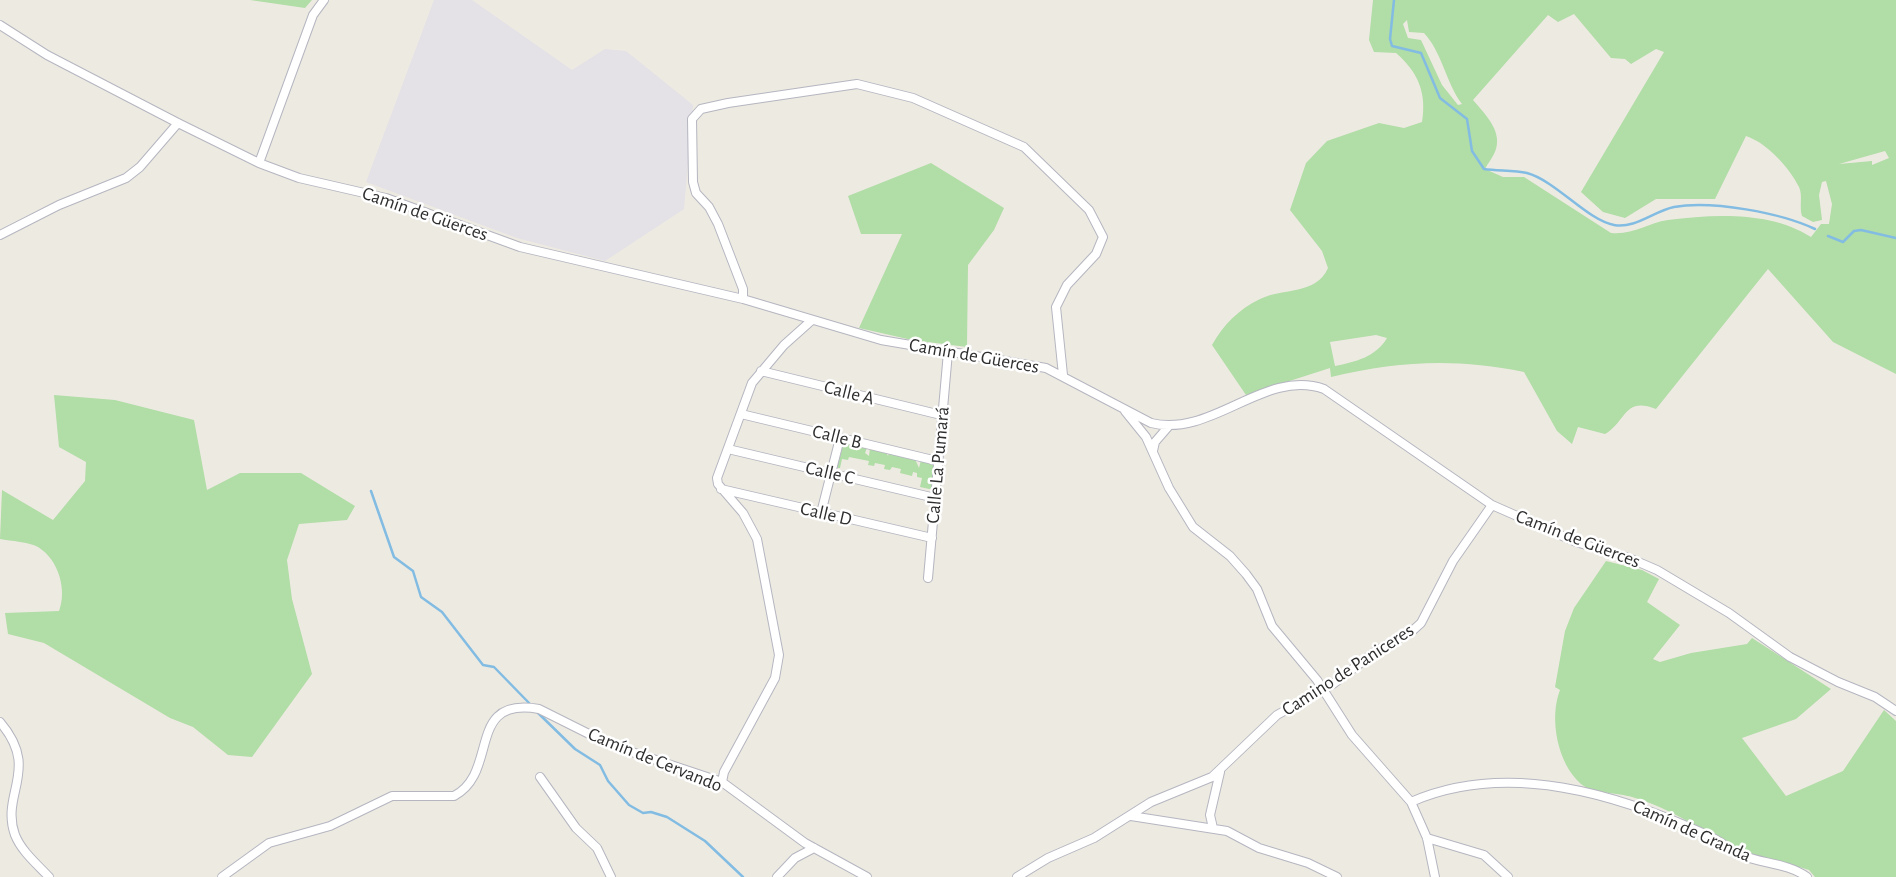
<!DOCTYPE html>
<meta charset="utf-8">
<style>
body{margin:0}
canvas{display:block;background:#edeae2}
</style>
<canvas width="1896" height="877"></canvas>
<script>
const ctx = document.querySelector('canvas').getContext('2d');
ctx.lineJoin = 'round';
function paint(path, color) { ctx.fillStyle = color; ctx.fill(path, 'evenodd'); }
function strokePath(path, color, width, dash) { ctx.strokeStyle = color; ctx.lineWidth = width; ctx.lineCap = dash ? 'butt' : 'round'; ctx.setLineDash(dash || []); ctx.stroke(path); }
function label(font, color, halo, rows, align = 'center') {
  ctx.font = font + ' "Alegreya Sans",sans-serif'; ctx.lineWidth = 5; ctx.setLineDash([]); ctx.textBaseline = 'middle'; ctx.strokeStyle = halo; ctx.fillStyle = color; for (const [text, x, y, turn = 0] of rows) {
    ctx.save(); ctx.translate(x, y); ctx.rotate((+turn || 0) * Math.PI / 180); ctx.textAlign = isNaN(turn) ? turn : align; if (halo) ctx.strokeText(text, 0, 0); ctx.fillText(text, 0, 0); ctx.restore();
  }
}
paint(new Path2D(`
 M434,0H472L572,70L605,49L626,51L693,105L684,209L605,261L517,238L366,182Z`), '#e4e1e7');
paint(new Path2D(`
 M250,0H312L305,8Z
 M1373,0H1896V374L1833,342L1768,269L1656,409C1624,396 1626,422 1605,434L1578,427L1572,444L1557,431L1524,372C1455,358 1399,361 1331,377L1330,368L1246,395L1212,345C1223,325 1239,309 1260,299C1283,288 1316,295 1328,268L1322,251L1290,210L1306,163L1327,141L1379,123L1404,128L1422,122C1427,93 1418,72 1396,53L1374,52L1369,40ZM1574,14L1611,58L1625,59L1631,64L1656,49L1664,52L1581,192L1603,212L1625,218L1656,199H1715L1746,136C1767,143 1789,167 1799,187C1803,195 1799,207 1802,216L1813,222L1822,220L1819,195L1822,182L1826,181L1832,204L1829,224H1821L1811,237C1771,211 1714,214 1668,220C1647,223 1634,235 1611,233L1524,177H1503L1485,169C1488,163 1494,156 1496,149C1502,130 1484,113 1473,100L1548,15L1558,22ZM1407,20L1409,32L1424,33C1442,52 1446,83 1462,104L1458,105L1442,85L1421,40L1408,38L1403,24ZM1885,151L1889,158L1872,165V161L1839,164ZM1376,335L1387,338C1376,357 1355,362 1335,366L1330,342Z
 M931,163L1004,208L994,230L968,265L967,347L912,340L859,328L902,234H861L848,196Z
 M54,395L115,400L194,420L207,490L240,473H301L355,506L347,520L299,524L287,560L292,599L312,674L252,757L228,755L193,727L170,718L44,643L8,634L5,613L59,611C67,590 59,560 38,547C29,542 11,541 0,539L2,490L53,520L85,481L86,462L59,447Z
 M844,442L851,444L853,448L857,449L858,446L867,448L865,453L869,456L870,448L886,452L888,456L889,453L915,459L919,468L921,460L936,464L934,490L920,487L922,478L917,477V473L913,472L912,476L900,473L901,469L892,467L890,470L884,469L885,465L875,463L874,466L868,465L869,461L849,457L848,460L842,459L840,468H837Z
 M1606,561L1642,570L1659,579L1647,602L1680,625L1653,659L1660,662L1691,653L1747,644L1752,638L1831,689L1796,719L1742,738L1786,796L1843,771L1884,710L1896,721V877H1815L1809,870C1788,863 1762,860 1742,851C1706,833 1671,808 1632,797C1619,793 1591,793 1581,784C1557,763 1549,718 1560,690L1555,687L1565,631L1574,608Z`), '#b1dda6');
strokePath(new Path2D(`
 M1394,0L1390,39L1392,46L1421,53L1440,98L1467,119L1472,151L1484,169C1498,171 1514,170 1527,173C1556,181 1587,220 1614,225C1635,229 1654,211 1674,207C1712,200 1781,213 1815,229
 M1828,236L1843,242L1854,231L1861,230L1896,238
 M371,491L394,557L413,571L421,597L442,612L483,665L494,667L531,705
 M535,710L575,749L600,765L608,781L629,805L643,813L651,812L667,817L705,841L743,877`), '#83bce2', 2.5);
const minor = new Path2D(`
 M0,25L47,55L178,123L259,163L299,178L386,198L520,247L743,299L881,340L1046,368L1151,423C1213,438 1264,368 1324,389L1492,505L1576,542L1629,558L1657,570L1729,613L1790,657L1838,682L1875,697L1896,711
 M259,163L313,15L324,0
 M0,235L59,205L126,178L140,167L178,123
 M743,299V289L718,224L709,207L696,193L693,182L692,119L701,109L728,103L857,84L913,98L1024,147L1089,210L1103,237L1096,254L1067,285L1056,307L1063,375
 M761,371L937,414
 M1125,411L1146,437L1169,488L1193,527L1230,556L1246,574L1257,589L1272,626L1317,680L1352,735L1411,802L1427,838L1435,877
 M741,414L933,460
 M728,449L931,497
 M1153,451L1155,442L1168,427
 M721,489L932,538
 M821,513L840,438
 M928,578L948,352
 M0,722C41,770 0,793 15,835C22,852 37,864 49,877
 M540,777L576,828L597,848L611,877
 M722,782L724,772L775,678L779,655L757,539L743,513L718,484L717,478L752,383L784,345L812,320
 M1411,802C1507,760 1618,794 1709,836C1721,841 1730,850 1741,855C1763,864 1788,863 1807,877
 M1131,816L1227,831L1259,848L1308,863L1337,877
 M1213,828L1210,815L1220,772
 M1427,838L1484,855L1508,877
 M222,877L269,843L330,826L392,796H454C500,772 465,696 539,709L611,745L722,782L805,843L867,877
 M777,877L795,858L814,848
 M1017,877L1048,858L1094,838L1151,802L1212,777L1277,715L1333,684L1376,651L1411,632L1421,623L1453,561L1492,505`);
strokePath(minor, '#b5b6c0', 10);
strokePath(minor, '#fff', 8);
label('19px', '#2e2e2e', '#fff', [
 ["Camín de Güerces",425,214,19],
 ["Camín de Güerces",974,356,10],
 ["Calle A",849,393,14],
 ["Calle B",837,437,14],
 ["Calle La Pumará",938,465,-85],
 ["Calle C",830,473,13],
 ["Calle D",826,514,13],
 ["Camín de Güerces",1578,539,21],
 ["Camino de Paniceres",1348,670,-33],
 ["Camín de Cervando",655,760,22],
 ["Camín de Granda",1692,831,24]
]);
</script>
